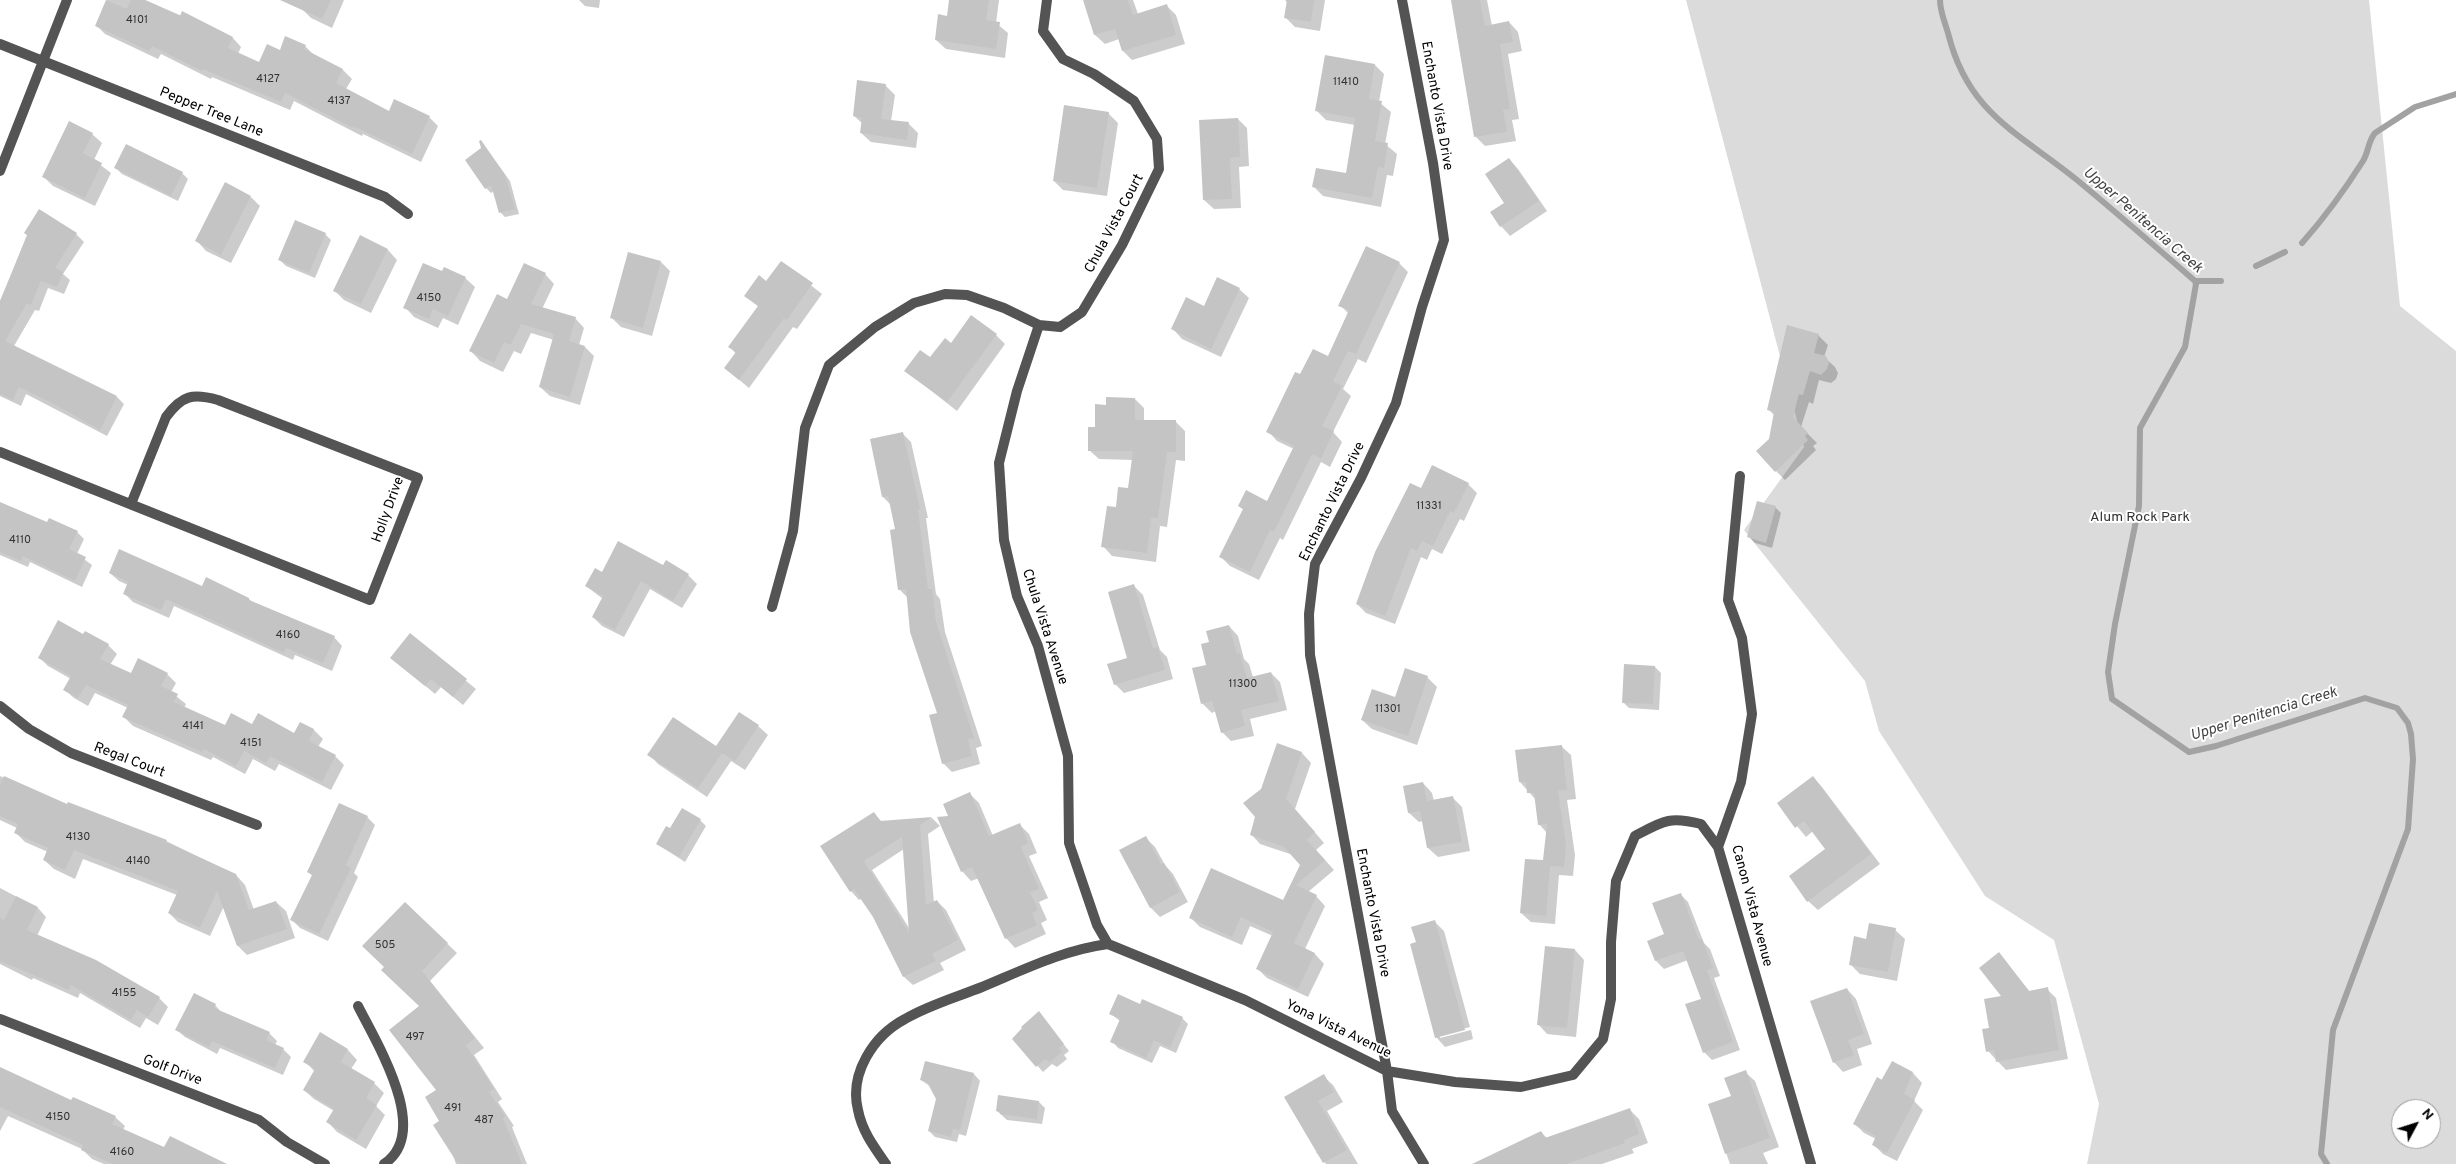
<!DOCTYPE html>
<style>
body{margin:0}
#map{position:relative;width:2456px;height:1164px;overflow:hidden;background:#fff;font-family:Overpass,sans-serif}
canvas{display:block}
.north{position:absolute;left:2391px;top:1099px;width:50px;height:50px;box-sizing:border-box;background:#fff;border:1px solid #999;border-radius:50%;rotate:50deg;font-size:14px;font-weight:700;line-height:20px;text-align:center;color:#000}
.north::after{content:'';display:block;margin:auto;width:18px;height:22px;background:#000;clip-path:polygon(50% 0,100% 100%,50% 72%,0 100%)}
</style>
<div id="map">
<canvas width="2456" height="1164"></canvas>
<div class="north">N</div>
</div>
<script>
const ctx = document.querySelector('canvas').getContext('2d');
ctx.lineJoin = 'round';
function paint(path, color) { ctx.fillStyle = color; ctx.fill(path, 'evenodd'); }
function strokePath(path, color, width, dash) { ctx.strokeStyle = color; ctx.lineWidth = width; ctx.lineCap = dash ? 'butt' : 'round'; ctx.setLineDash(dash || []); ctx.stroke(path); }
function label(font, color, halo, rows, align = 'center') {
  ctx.font = font + ' Overpass,sans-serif'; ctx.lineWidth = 4; ctx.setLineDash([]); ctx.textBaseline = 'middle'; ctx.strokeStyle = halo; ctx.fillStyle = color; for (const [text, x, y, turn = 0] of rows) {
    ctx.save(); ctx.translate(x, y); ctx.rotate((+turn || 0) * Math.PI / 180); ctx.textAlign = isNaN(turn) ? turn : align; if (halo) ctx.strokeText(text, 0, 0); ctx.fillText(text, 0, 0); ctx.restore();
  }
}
paint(new Path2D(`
 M1686,0H2369L2400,306L2456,351V1164H2087L2099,1104L2054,940L1985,896L1879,731L1865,681L1744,530L1804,447ZM2401,1109H2431V1139H2401Z`), '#dbdbdb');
paint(new Path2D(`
 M107,0H145L233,38L241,47L238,54L260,63L280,51L305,46L314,55L343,70L352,79L346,89L389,112L429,117L438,126L421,162L363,134L362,136L294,101L290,110L212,77L211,79L161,54L158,59L105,34L96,25Z
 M306,0H344L332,28L311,18L302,9Z
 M579,0H600L599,8L585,6Z
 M951,0H999L996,23L1008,33L1005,58L946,49L936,40L948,17Z
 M1096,0H1133L1138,14L1167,6L1176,15L1185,44L1132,60L1123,51L1119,39L1105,44L1095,35L1086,3Z
 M1285,0H1325L1320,31L1295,27L1285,17L1288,4Z
 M1452,0H1487L1492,26L1509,22L1518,32L1522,51L1508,54L1519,119L1512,120L1516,141L1485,146L1476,137Z
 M1375,65L1384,74L1379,102L1391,112L1385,144L1397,154L1393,176L1387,175L1381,207L1323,196L1314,187L1347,175L1355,125L1326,120L1317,111Z
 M885,85L895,95L891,121L909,124L918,133L916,148L871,142L861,133L863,124L854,116Z
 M1108,113L1118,123L1107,196L1063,190L1054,181Z
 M1238,119L1247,128L1249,166L1239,167L1241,208L1214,209L1204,200Z
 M92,134L102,143L94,160L111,173L95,206L53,186L44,177Z
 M481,141L510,181L519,214L505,217L500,212L494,191L491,193L486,188Z
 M1509,159L1518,169L1547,211L1510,236L1501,226L1506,203Z
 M116,168L182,173L188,179L178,201L122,174Z
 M251,197L260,206L231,263L206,251L197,241Z
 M40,211L76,234L84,242L63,274L70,280L64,294L48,288L39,311L35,310L14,346L117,397L124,404L107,436L26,394L21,406L0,396V301Z
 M325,234L331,240L315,278L286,266L280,260Z
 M361,237L388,250L397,260L371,313L344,300L335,291Z
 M661,262L670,271L652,336L621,327L612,318Z
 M781,262L822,294L797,329L793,327L749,388L725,368L736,354L730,347L759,307L746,296L767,283Z
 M1399,263L1408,272L1366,363L1358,359L1343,389L1351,396L1333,432L1342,442L1330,467L1321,462L1283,540L1280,538L1259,580L1230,566L1221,557L1244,510L1239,506L1268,502L1294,449L1277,441L1268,431L1301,376L1329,358L1349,314L1340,305Z
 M443,273L465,278L475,287L458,325L443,318L438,328L414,317L405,307Z
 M545,274L554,284L542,309L575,318L584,328L579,345L585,347L594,356L580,405L550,396L540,387L554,340L531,333L521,354L514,351L503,372L480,361L471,351L507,300Z
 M1239,289L1249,298L1221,357L1182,339L1173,329Z
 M996,335L1005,344L957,411L906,371L930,359L952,344Z
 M1818,335L1828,345L1824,357L1835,367L1838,373L1836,379L1831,383L1819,380L1813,404L1809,402L1801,427L1817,443L1813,446L1816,450L1785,480L1776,471L1770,439L1775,416L1768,409Z
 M1135,399L1144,408V421L1176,422L1185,431V461L1176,460L1167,527L1160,526L1156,562L1112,556L1103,546L1117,509L1130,489L1133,460L1099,459L1089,450L1107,406Z
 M902,433L911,442L928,518H926L936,594L940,599L945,632L982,746L976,748L980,764L952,772L943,763L938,713L908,598L899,589L897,530L891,505L883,497Z
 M1468,484L1477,493L1464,521L1460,519L1442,554L1432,549L1427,560L1421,557L1395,624L1366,613L1357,604L1421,490Z
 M0,507L77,532L84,539L77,554L92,565L82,587L30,562L28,567L0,555Z
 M1775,507L1781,513L1772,548L1755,543L1749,537Z
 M663,567L688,575L697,584L682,608L650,589L624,637L602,626L593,617L603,599L586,586L602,573Z
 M110,573L202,588L249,599L253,603L334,637L342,646L332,671L295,655L293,660L174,606L169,618L133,602L124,593L128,585L119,581Z
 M1134,586L1143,595L1160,650L1167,657L1173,679L1124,693L1115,684L1129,659Z
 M1229,626L1238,636L1244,659L1249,664L1253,677L1271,673L1280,682L1287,710L1250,719L1254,736L1231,741L1222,732L1216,711L1212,713L1202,703L1210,643Z
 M410,635L476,689L463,705L441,687L435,694L392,658Z
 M83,636L108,645L117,654L110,665L131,675L167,674L176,683L171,692L186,704L184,708L226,726H252L295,734L300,723L314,730L323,739L318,747L335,756L344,765L331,790L279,764L275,771L253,759L245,774L213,757L211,760L133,726L124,717L128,708L95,693L88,706L74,698L65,690L71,679L48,666L39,657Z
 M1655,667L1661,673L1659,710L1629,708L1623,702Z
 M1427,677L1437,687L1417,745L1372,729L1362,720Z
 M758,726L768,735L745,770L731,761L707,797L658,764L649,754L716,748Z
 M1278,745L1302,753L1311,763L1295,809L1324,843L1316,850L1334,870L1308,892L1316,896L1325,906L1305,949L1315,954L1324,964L1308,997L1267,978L1257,968L1273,936L1250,926L1242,945L1200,927L1191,918L1284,902L1301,864L1293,855L1260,844L1251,834L1262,790Z
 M1561,746L1571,755L1576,799L1567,800L1575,855L1573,876L1559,875L1555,924L1531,922L1521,913L1545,861L1547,833L1539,824L1536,800L1520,782Z
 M0,776L68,806L69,803L166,841L236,875L245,885L254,910L276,902L286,911L295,938L247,955L238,946L224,906L210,936L178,922L169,913L177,895L83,859L75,879L54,869L44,860L48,852L25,842L15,832L17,828L0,820Z
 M1813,777L1822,787L1880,864L1818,910L1808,901L1827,850L1813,831L1806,837L1778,803Z
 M1423,783L1432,793L1434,801L1452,797L1462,807L1470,851L1438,857L1428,848L1423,821L1419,822L1409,813Z
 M970,794L979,803L993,836L1020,825L1029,834L1037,853L1029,856L1048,898L1039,902L1047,920L1041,923L1046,934L1015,948L1006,938L979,878L971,881L962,871L950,817Z
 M874,813L882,822L932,818L940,826L928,834L934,903L937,901L946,910L966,950L940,963L944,970L913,985L904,977L874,917L861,899L859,900L851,891ZM904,849L911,931L872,870Z
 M367,817L375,825L354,873L358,877L328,941L300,928L292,920L313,876L309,872Z
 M700,820L706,826L685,862L657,844L671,830Z
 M1146,838L1155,847L1165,865L1173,874L1188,902L1160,917L1151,908Z
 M0,888L38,908L46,917L37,936L96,961L159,998L168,1007L158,1025L146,1018L140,1028L80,993L78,998L33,978L32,980L0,964Z
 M1680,894L1688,902L1704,943L1710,949L1720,976L1714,978L1740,1050L1712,1060L1704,1052L1703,1000L1688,960L1664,969L1656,961Z
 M405,903L457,953L430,981L484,1048L474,1055L502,1099L498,1102L514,1126L512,1127L527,1164H456L441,1121L438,1090L420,1006Z
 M1435,922L1444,931L1470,1027L1440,1035V1038L1471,1030L1473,1039L1445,1047L1436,1037L1417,943Z
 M1895,930L1905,939L1897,981L1860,974L1850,964L1867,940Z
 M1575,950L1584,960L1576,1037L1547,1034L1538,1024Z
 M1999,954L2030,992L2047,989L2056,998L2068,1059L2006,1070L1988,1051L1991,1029L2004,997Z
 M1847,989L1856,999L1872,1044L1857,1049L1862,1065L1843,1072L1834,1062Z
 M215,1005L222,1013L269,1033L277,1041L275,1045L283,1049L291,1057L283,1075L220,1048L217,1054L185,1037L177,1030Z
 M1140,1006L1182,1018L1188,1024L1176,1053L1160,1046L1152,1063L1118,1048L1112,1041L1120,1021L1111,1014Z
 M1039,1013L1069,1051L1064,1055L1067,1059L1057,1067L1052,1064L1043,1072L1013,1038Z
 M320,1034L348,1050L357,1060L351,1069L374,1083L384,1093L376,1106L385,1115L366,1149L337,1132L328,1122L334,1111L314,1099L304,1090L314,1071L305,1061Z
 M926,1062L974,1074L980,1081L966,1136L959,1134L957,1142L935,1137L929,1131L937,1099L931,1087L921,1080Z
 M1892,1062L1913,1073L1922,1083L1914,1101L1923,1110L1897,1161L1883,1154L1873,1144L1876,1139L1864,1133L1855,1124Z
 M0,1072L72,1102L115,1117L125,1126L123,1130L165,1148L218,1164H104L92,1159L82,1149L8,1116L0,1131Z
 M1745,1072L1755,1081L1779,1147L1763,1153L1768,1164H1730L1709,1105L1732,1097Z
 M1323,1076L1333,1085L1343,1102L1327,1111L1358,1164H1326L1316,1152L1318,1151L1286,1098Z
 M1039,1102L1045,1108L1042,1124L1007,1120L997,1111Z
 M1630,1110L1639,1119L1648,1143L1632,1149L1634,1153L1602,1164H1496L1541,1132L1547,1138Z`), '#0003');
strokePath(new Path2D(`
 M1940,0C1940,11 1945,23 1948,33C1968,114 2018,132 2077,180C2117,213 2156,247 2195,281L2196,284L2185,347L2140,428L2139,506L2115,624L2108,672L2112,699L2189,752L2216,746L2365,698L2397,708L2408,723L2411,734L2413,759L2408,829L2333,1030L2321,1154L2327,1164
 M2302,243C2326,216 2344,191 2363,161C2369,151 2368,141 2375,133L2415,107L2456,94
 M2256,266L2285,252
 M2195,281H2221`), '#a2a2a2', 6);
paint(new Path2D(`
 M106,0L127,9L131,0H145L180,16L182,11L233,37L228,48L259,62L267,44L280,50L285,36L306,45L304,49L343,69L336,83L389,111L394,99L430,116L412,154L353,126V128L285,93L281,102L203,69L202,71L152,46L149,51L95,26Z
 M280,0H331L322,19Z
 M949,0H989L986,20L1000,22L996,49L935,40L938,14L947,16Z
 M1083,0H1128L1133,15L1167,4L1176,35L1122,51L1115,29L1094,35Z
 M1287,0H1314L1311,22L1284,18Z
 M1451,0H1480L1485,26L1509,21L1513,42L1500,44L1510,109L1503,110L1507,132L1474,137Z
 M1325,55L1375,64L1369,99L1382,101L1375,141L1388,143L1384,168L1378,167L1372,198L1312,187L1316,168L1346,173L1355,118L1315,111Z
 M857,80L886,84L881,119L909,122L907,140L860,133L862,118L853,116Z
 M1064,105L1109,112L1097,188L1053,181Z
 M1238,118L1240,157L1230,158L1232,199L1203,200L1199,120Z
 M69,121L93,133L83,153L102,163L85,198L42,177Z
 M481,140L505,175L515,209L499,213L491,185L485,189L465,160L481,148L479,141Z
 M126,144L183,172L171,196L114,168Z
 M1509,158L1539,201L1500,227L1490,212L1504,203L1485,174Z
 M225,182L251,196L221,255L195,241Z
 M39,209L77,233L55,268L63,272L57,287L41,281L31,305L27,303L5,341L117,396L100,430L54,404L19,387L13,400L0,394V301L27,235L24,233Z
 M295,220L326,233L309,273L278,260Z
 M360,235L388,249L361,304L333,291Z
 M1366,246L1400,262L1356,354L1348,351L1333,381L1342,386L1322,426L1334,431L1321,458L1312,454L1274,532L1270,530L1250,572L1219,557L1243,509L1238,506L1246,490L1267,501L1294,446L1266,432L1295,372L1300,374L1313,349L1328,356L1349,310L1338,306Z
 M628,252L661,261L643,328L610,318Z
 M781,261L813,283L787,320L784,318L739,380L724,368L736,352L728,347L758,306L744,296L759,275L766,281Z
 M423,263L442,271L444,267L466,277L448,316L433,309L429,319L403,308Z
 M524,263L546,273L531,304L576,317L569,341L585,346L570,397L539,387L554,334L521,324L511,345L504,342L494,363L469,351L497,294L507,299Z
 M1217,277L1240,288L1211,349L1171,329L1186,297L1204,306Z
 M971,315L997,334L947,402L904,371L920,350L930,357L945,338L951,343Z
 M1787,325L1819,334L1814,353L1826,356L1829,363L1827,369L1821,375L1810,371L1803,395L1799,394L1793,417L1808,433L1805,436L1808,440L1775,472L1756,451L1769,439L1774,412L1767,410Z
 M1106,397L1135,398V420H1176V452H1167L1158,518H1151L1147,553L1101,547L1107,506L1116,507L1118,487L1128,488L1133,451H1088V427H1095V404L1106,405Z
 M903,432L920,509H918L928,589H932L936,622L974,738L968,739L972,756L942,764L929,715L937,713L910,632L906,589L898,590L890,530L895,529L888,496L882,497L870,439Z
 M1432,465L1469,483L1454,513L1450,511L1433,546L1422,541L1417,551L1411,548L1385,616L1356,604L1375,552L1410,483L1421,488Z
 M1757,501L1776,506L1766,543L1747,537Z
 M0,502L47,522L49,518L78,531L69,549L86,557L75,581L23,556L21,561L0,552Z
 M618,541L663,565L666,560L689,574L673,601L641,581L615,630L592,617L603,596L585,586L595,568L602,572Z
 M119,549L202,586L206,577L249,598V600L335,636L323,663L286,648L284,653L166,599L161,610L123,594L128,582L109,573Z
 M1134,584L1153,648L1158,647L1165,670L1114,685L1107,664L1127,658L1108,592Z
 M58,620L83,634L85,631L109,644L100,659L131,673L138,658L168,673L161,686L178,694L174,702L225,725L231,713L252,724L258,713L294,733L300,722L314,729L309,741L336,755L322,782L270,756L266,763L244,751L236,766L204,749L202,752L122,717L128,705L86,685L78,698L63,690L71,676L38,658Z
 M1229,625L1237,654L1240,653L1247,678L1271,672L1279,701L1241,710L1245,726L1221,733L1212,701L1201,704L1192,668L1206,665L1201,644L1209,642L1206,631Z
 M410,633L467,679L453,697L431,679L425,686L390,658Z
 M1624,664L1655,666L1653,704L1622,703Z
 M1405,668L1428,676L1408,736L1361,720L1372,689L1395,697Z
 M739,712L759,725L735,761L722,753L698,788L647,755L673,717L716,746Z
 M1277,743L1302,752L1286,799L1315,832L1307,840L1325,860L1296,885L1317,895L1294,943L1315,953L1298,989L1256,969L1273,932L1241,917L1232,937L1189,918L1211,868L1283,900L1300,865L1284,847L1250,835L1255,817L1243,803L1261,789Z
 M1562,745L1567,790L1558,791L1566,845L1564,867L1550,866L1546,916L1520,913L1525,859L1543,860L1547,824L1538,825L1534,793H1527L1526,782H1519L1515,750Z
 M4,776L67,804L68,802L167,840L166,842L236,874L249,910L276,901L287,929L237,946L217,891L200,928L168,913L178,891L74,850L65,870L43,860L48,848L14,833L18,824L0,816V785Z
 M1813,776L1871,854L1807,902L1789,876L1825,849L1804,821L1795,828L1777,803Z
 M1423,782L1427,801L1453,796L1462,842L1427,848L1420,811L1408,813L1403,786Z
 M970,792L989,836L1020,823L1028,843L1021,847L1039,889L1030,892L1038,910L1032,913L1037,925L1005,939L972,867L961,872L937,817L948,816L943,804Z
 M339,803L368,816L346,865L351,868L319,934L290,920L312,875L307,872Z
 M682,808L701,819L679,857L656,844L666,826L670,828Z
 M874,812L880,821L932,817L920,825L926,905L937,900L958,940L932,954L936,961L903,977L873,917L854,889L850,892L820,846ZM902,837L909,933L864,861Z
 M1146,836L1161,864L1164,863L1180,892L1150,908L1119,850Z
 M1681,893L1699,940L1702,939L1713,968L1707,970L1733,1042L1703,1053L1685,1004L1701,999L1683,951L1655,961L1647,941L1664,934L1652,903Z
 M16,896L38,907L27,930L96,960L160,997L148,1017L137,1010L131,1020L71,985L69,990L0,961V918L4,920Z
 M405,902L448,943L422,971L475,1038L466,1045L494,1089L489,1092L505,1116L503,1118L522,1164H458L433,1125L439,1121L425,1097L436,1090L389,1030L419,1006L381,970L384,967L362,946Z
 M1435,920L1465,1030L1435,1038L1410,944L1416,942L1411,927Z
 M1869,923L1896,928L1888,972L1849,965L1854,936L1866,939Z
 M1545,946L1575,949L1567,1028L1537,1025Z
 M1999,952L2029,991L2048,987L2059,1050L1996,1062L1994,1050L1986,1052L1982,1029L1989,1028L1984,999L2001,996L1979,968Z
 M1847,988L1864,1034L1848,1040L1854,1055L1833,1063L1810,1001Z
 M194,993L216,1004L214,1008L270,1032L266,1040L284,1048L275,1068L212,1041L209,1047L175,1030Z
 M1118,994L1140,1004L1142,999L1183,1017L1170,1048L1154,1040L1146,1058L1110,1042L1120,1019L1109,1014Z
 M1039,1011L1064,1044L1059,1048L1062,1052L1050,1062L1045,1059L1036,1067L1012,1039L1022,1028L1021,1027Z
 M320,1032L348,1049L341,1062L375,1082L366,1098L377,1105L356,1140L326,1122L334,1109L303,1090L315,1069L303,1062Z
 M925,1061L974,1073L960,1130L953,1129L951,1137L928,1131L936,1099L927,1082L920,1080Z
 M1892,1061L1913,1072L1904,1094L1915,1100L1887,1153L1872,1145L1876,1136L1853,1124L1877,1077L1882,1080Z
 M0,1067L71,1100L73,1097L116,1116L112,1124L164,1147L170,1136L227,1164H113L81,1150L83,1145L0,1107Z
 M1746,1070L1770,1138L1725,1154L1708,1104L1731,1096L1724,1078Z
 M1324,1074L1334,1092L1318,1101L1347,1150L1323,1163L1284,1097Z
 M998,1095L1039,1101L1037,1119L1000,1114V1112L996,1111Z
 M1630,1108L1639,1134L1624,1140L1625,1143L1567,1164H1472L1541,1131L1545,1138Z`), '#c4c4c4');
strokePath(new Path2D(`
 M1402,0L1433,163L1444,240L1422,307L1396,403L1361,478L1315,564L1309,614L1310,655L1387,1071L1392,1111L1424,1164
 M0,44L385,197L408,214
 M0,171L67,0
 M0,452L370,600L418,478L218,400C193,393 182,395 166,417L131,504
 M1740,476L1728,600L1742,638L1752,714L1741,782L1718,847L1811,1164
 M772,607L793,531L805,428L829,365L875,327L914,303L945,294L967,295L1004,308L1039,325L1060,327L1082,312L1122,245L1159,169L1157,139L1134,101L1094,74L1063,59L1043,31L1047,0
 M0,706L29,729L71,753L257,825
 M1108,944L1245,1000L1387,1071L1455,1082L1521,1087L1573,1075L1603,1039L1611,999V942L1616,881L1635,836C1663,821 1669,816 1701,824L1718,847
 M358,1006C377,1044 432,1132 384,1164
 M0,1019L259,1120L287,1142L325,1164
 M886,1164C874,1147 862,1131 858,1110C849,1074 873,1036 905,1019C929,1005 957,997 982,987C1023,970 1063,950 1108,944L1097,925L1069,843L1068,756L1038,646L1017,596L1004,540L999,463L1017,391L1039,325`), '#545454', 10);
label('11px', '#313131', null, [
 ["4101",137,21],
 ["4127",268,80],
 ["11410",1346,83],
 ["4137",339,102],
 ["4150",429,299],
 ["11331",1429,507],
 ["4110",20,541],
 ["4160",288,636],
 ["11300",1243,685],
 ["11301",1388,710],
 ["4141",193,727],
 ["4151",251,744],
 ["4130",78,838],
 ["4140",138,862],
 ["505",385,946],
 ["4155",124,994],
 ["497",415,1038],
 ["491",453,1109],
 ["4150",58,1118],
 ["487",484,1121],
 ["4160",122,1153]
]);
label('14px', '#000', '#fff', [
 ["Enchanto Vista Drive",1436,106,80],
 ["Pepper Tree Lane",211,113,22],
 ["Chula Vista Court",1115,224,-62],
 ["Enchanto Vista Drive",1333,502,-64],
 ["Holly Drive",389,510,-70],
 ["Chula Vista Avenue",1044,627,72],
 ["Regal Court",129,761,21],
 ["Canon Vista Avenue",1751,906,75],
 ["Enchanto Vista Drive",1372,913,79],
 ["Yona Vista Avenue",1338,1030,26],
 ["Golf Drive",172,1071,21]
]);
label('14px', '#323232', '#fff', [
 ["Alum Rock Park",2140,518]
]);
label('italic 15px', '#434343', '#fff', [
 ["Upper Penitencia Creek",2142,221,41],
 ["Upper Penitencia Creek",2264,715,-17]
]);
</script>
